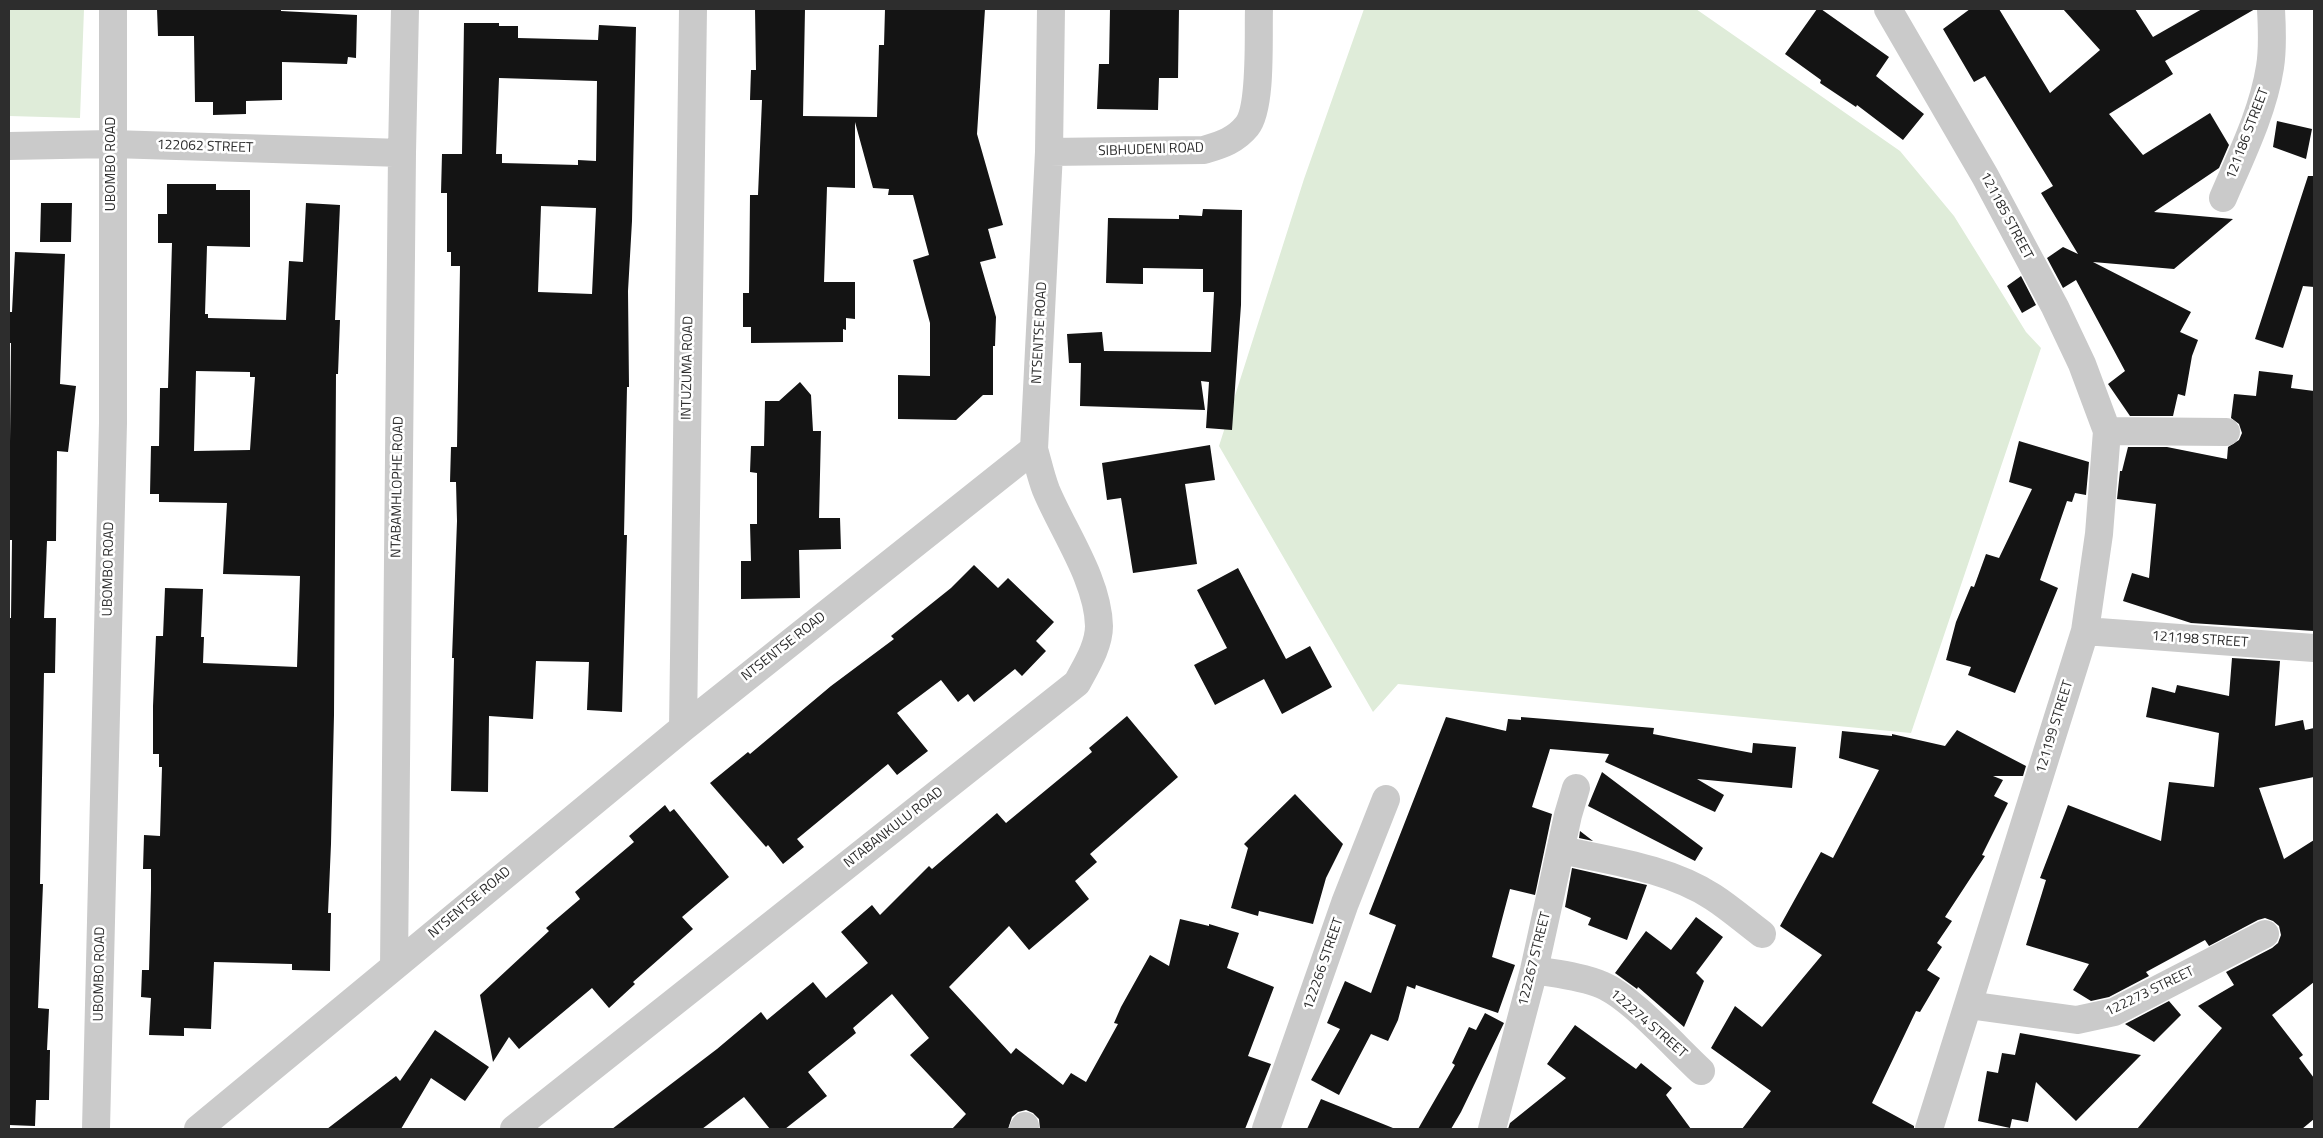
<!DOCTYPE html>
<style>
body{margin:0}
#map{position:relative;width:2323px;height:1138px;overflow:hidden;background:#fff;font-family:"Titillium Web",sans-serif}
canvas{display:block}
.frame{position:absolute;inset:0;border:10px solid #2d2d2d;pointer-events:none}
</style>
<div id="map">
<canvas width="2323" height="1138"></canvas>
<div class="frame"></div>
</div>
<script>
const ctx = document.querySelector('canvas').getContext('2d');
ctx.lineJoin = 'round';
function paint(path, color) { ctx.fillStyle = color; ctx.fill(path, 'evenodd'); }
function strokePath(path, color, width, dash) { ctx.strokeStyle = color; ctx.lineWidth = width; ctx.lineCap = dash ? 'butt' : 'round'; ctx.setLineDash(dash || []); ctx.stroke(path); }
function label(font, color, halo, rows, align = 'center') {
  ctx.font = font + ' "Titillium Web",sans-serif'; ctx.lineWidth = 5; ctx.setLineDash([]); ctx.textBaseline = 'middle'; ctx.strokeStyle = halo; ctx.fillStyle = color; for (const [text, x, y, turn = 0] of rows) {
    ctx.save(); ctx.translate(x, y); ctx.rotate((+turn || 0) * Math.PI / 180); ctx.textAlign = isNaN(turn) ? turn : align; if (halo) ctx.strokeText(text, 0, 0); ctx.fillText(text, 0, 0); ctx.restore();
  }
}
paint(new Path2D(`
 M9,9H84L80,118L9,116Z
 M1364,9H1696L1900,151L1954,216L2026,332L2041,348L1911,733L1398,684L1373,712L1219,446L1304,179Z`), '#dfecd9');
paint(new Path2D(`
 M157,9H281V11L357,15L356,58L348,57L347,64L282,62V100L246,101V114L213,115V102H195L194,36H158Z
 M755,9H805L803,116L877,117L879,45H884L885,9H985L977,134L1003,225L988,229L996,258L980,262L996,317L995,346H993V395H983L956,420L898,419V375L930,376V323L913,260L929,255L913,195H888L889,189L873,188L855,122V188L827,187L824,282H855V319L846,318V330L843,329V342L751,343V327H743V293H749L750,195H758L762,100H750L751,70H756Z
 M1110,9H1179L1178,78H1159L1158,110L1097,109L1099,64H1109Z
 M1817,9H1821L1889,57L1876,76L1924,114L1903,140L1857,105L1856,107L1820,83L1821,80L1785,54Z
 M1970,9H1999L2050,93L2100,50L2063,9H2135L2153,37L2202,9H2255L2165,61L2173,74L2109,114L2143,155L2210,113L2229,145L2219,168L2154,212L2233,219L2174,269L2093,262L2191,312L2180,332L2198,340L2192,356L2185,396L2178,394L2173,416H2130L2108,384L2125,371L2076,280L2063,288L2047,258L2063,247L2078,254L2041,193L2053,186L1985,76L1974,82L1943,29Z
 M464,23H499V26H518V38L598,40L599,25L636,27L632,221L628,291L629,387H627L624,535H627L622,712L587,710L589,662L536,661L533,719L489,716L488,792L451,791L454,658H452L457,521L456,482H450L451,447H457L460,266H451V252H447V193H441L442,154H462ZM499,78L597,81L596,161L578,160V165L502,163V154H496ZM541,206L596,208L592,294L538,292Z
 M2277,121L2312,129L2306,159L2273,147Z
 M2308,176H2314V287L2303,286L2283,348L2255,339Z
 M167,184H216V190H250V247L207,246L205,314H208V318L286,320L289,261L303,262L306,203L340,205L335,320H340L338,374H336L334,715L331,844L328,913H331L330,971L292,970V964L214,962L211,1029L184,1028V1036L149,1035L151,998L141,997L142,970H149L151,889V869H143L144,835L160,836L162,767H159V754H153V706L156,636H163L165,588L203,589L201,637H204L203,663L297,667L300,576L223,574L227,503L159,502V494H150L151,446H159L160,388H168L172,243H158V214H167ZM196,371L250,372V377H255L250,450L194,451Z
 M41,203H72L71,242H40Z
 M1203,209L1242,210L1241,305L1232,430L1206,428L1209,382L1201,381L1205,410L1080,406L1081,363H1069L1067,334L1102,332L1104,351L1211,352L1214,292H1203V269L1143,268V284L1106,283L1108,218L1179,219V215L1202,216Z
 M15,252L65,254L60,384L76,386L68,452L57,451L56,541H47L44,618H56L55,673H44L40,884H43L38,1008L49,1009L47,1050H50L49,1100H36L35,1126L9,1125V618H11L12,540H9L11,343H9V312H12Z
 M2021,276L2036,305L2022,313L2007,286Z
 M2259,371L2293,375L2291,388L2314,391V631L2191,623L2123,601L2132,573L2149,578L2156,504L2117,499L2120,471H2122L2128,447H2167L2227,459L2228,447L2239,440L2242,433L2239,424L2231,418L2234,394L2256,396Z
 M800,382L811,395L813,431H821L819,518H840L841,549L799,550L800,598L741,599V561H751L750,524H757V473L750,472L751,446H764L765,401H779Z
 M2019,441L2089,462L2086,495L2075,493L2072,502L2067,501L2040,580L2058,588L2015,693L1968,675L1971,667L1946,660L1956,622L1971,586L1974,587L1986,554L1999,558L2032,489L2009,482Z
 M1210,445L1215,480L1185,484L1197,564L1133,573L1121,498L1107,500L1102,463Z
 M974,565L998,588L1008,578L1054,622L1036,641L1046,651L1022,676L1015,669L974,702L968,694L958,702L941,680L897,713L928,751L897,775L888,764L797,839L804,847L783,864L768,845L766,847L710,783L748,752L750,754L831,686L894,639L891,636L951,588Z
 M1238,568L1286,659L1310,646L1332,687L1282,714L1264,679L1215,705L1194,665L1227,648L1197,590Z
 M2232,658L2280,661L2275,726L2303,720L2305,730L2314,728V777L2259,788L2284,859L2314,840V982L2272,1015L2303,1055L2299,1058L2314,1078V1119L2302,1129H2137L2222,1028L2198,1006L2234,985L2226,972L2272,948L2278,943L2281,935L2279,926L2273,921L2265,918L2258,920L2209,946L2205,940L2146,972L2149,976L2109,997L2091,1001L2073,990L2089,964L2026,945L2046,880L2040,878L2068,805L2161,841L2169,782L2214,787L2219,733L2146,717L2152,687L2175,693L2177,685L2229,696Z
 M1127,716L1178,777L1090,854L1097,862L1075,881L1089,899L1029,950L1009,926L949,987L1011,1054L1016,1048L1063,1085L1071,1073L1086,1082L1118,1024L1114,1023L1121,1007L1150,955L1169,966L1180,919L1209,926V924L1239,933L1227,968L1274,987L1248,1056L1271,1064L1245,1129H1040L1039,1119L1033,1113L1026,1110L1018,1112L1012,1117L1008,1129H952L966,1114L910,1055L929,1038L892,994L853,1028L856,1033L808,1072L827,1096L785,1129H770L744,1097L702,1129H612L717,1049L761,1012L767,1020L813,982L826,998L868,963L841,932L872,905L880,915L929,866L932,869L997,813L1006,823L1092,752L1089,748Z
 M1446,717L1506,731L1508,719L1521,720V717L1654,728L1653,734L1752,753L1753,743L1796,747L1792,788L1697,779L1724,795L1715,812L1605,762L1609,754L1550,749L1532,807L1552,814L1535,895L1510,889L1492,957L1515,965L1498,1013L1416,985L1415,989L1407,986L1398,1020L1388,1041L1371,1034L1339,1095L1311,1080L1340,1029L1327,1023L1345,981L1371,993L1396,925L1369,914Z
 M1957,730L2026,766L2023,776H1993L2003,780L1994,796L2008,803L1982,855L1985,856L1945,917L1952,921L1937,943L1942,947L1927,970L1940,978L1920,1012L1916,1011L1872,1103L1914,1126V1129H1742L1771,1091L1711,1048L1735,1006L1762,1027L1822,955L1780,926L1821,852L1833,858L1879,770L1839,758L1842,731L1892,736V734L1945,746Z
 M1602,772L1703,848L1695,861L1588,806Z
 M1295,794L1343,844L1326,878L1313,924L1259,911L1258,916L1231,908L1248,848L1244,844Z
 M665,805L670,812L674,809L729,877L682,917L693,929L633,982L635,984L609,1008L592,988L519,1049L509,1037L493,1062L480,995L549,931L546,928L580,899L575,892L634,842L629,836Z
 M1580,831L1593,841L1579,838Z
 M1572,868L1647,885L1627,940L1588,925L1591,918L1565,907Z
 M1696,917L1723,937L1696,973L1704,981L1684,1027L1638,987L1637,989L1615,973L1646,931L1671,950Z
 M2169,1001L2181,1015L2154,1042L2125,1024Z
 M1485,1013L1504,1023L1461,1112L1451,1129H1418L1455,1065L1452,1063L1469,1027L1476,1030Z
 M1575,1025L1636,1069L1641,1063L1672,1088L1666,1095L1691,1129H1508L1510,1123L1566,1078L1547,1064Z
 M435,1030L489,1067L465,1101L431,1078L401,1129H327L396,1076L400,1081Z
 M2020,1033L2141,1055L2076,1121L2036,1082L2028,1122L2012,1119L2010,1128L1978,1121L1987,1071L1998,1073L2002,1053L2015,1055Z
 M1321,1099L1393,1128V1129H1307Z`), '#141414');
strokePath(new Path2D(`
 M1888,9L1985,176L2055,307L2082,364L2107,431
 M9,146L112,144L402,153
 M1049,152L1204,150C1220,145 1235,141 1247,126C1262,107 1258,36 1259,9
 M2223,198C2241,156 2263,112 2270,67C2273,49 2272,27 2271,9
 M2085,631L2314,648
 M683,728L693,9
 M1561,850C1612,861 1668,868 1713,897C1730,908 1746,922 1762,934
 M394,966L402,153L405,9
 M1534,970C1556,974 1581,976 1602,985C1631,997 1676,1048 1701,1071
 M1968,1005L2077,1020L2114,1012L2265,934
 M96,1129L113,423V9
 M198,1129L683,728L1034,449
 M514,1129L1077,683C1086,666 1099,646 1099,626C1098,580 1063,531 1046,490C1041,477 1038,463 1034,449L1049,152L1051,9
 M1023,1129L1025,1126
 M1266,1129L1345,903L1386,799
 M1492,1129L1534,970L1568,815L1576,788
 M1929,1129L2085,631L2099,534L2107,431L2226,432`), '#cacaca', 28);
label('14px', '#2d2d2d', '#fff', [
 ["121186 STREET",2248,134,-69],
 ["122062 STREET",205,147,2],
 ["SIBHUDENI ROAD",1151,150,-2],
 ["UBOMBO ROAD",112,164,-90],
 ["121185 STREET",2006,216,62],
 ["NTSENTSE ROAD",1040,333,-87],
 ["INTUZUMA ROAD",688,368,-89],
 ["NTABAMHLOPHE ROAD",398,487,-89],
 ["UBOMBO ROAD",109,569,-89],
 ["121198 STREET",2200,640,4],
 ["NTSENTSE ROAD",784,647,-38],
 ["121199 STREET",2055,727,-73],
 ["NTABANKULU ROAD",894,828,-38],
 ["NTSENTSE ROAD",470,903,-40],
 ["122267 STREET",1535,959,-76],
 ["122266 STREET",1324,964,-71],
 ["UBOMBO ROAD",100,974,-89],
 ["122273 STREET",2150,992,-26],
 ["122274 STREET",1648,1024,41]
]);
</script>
